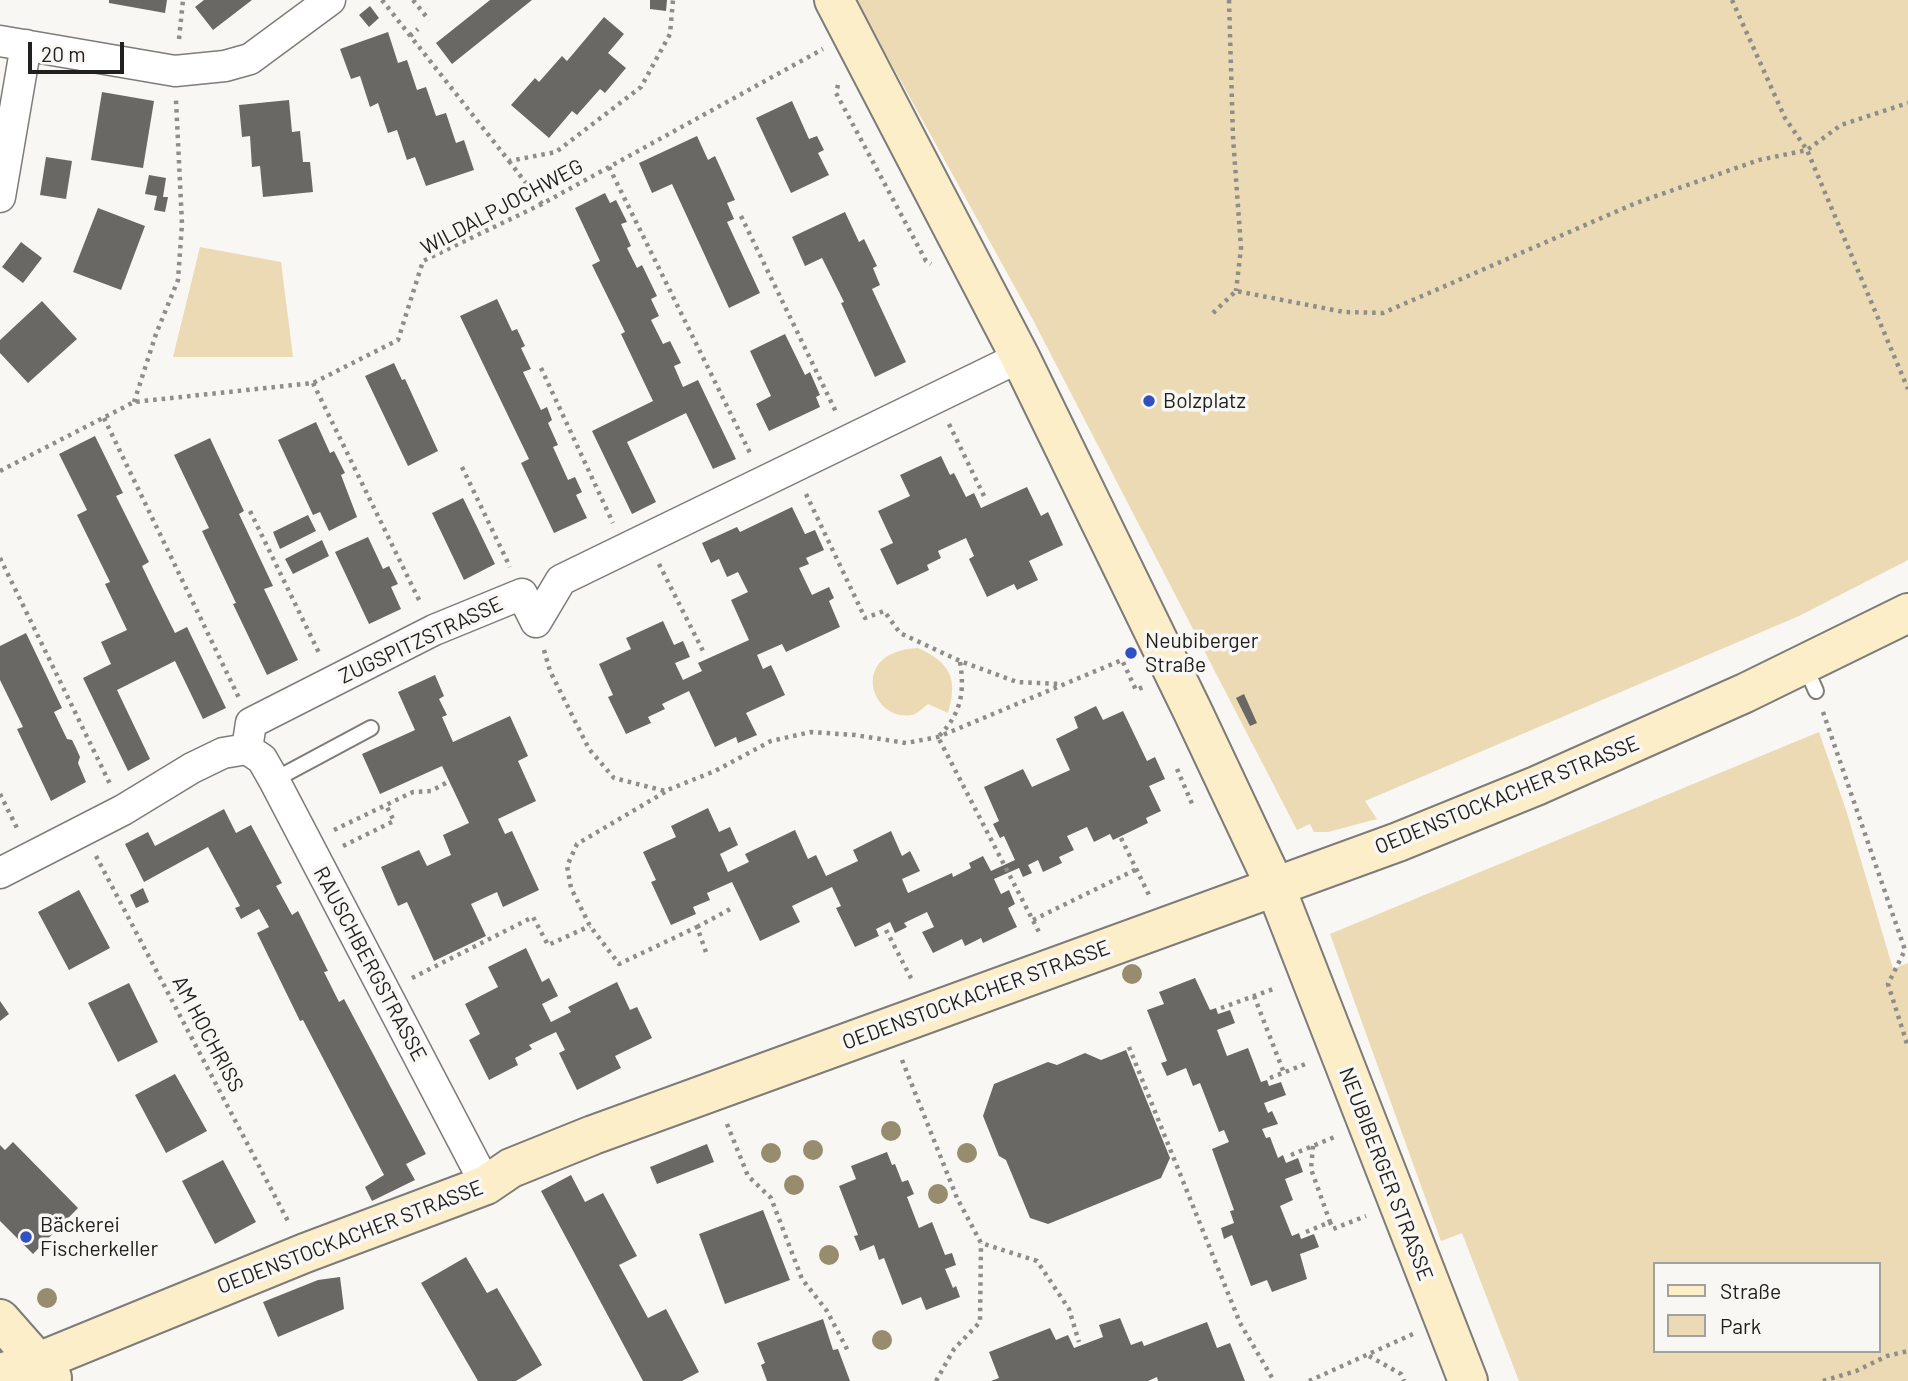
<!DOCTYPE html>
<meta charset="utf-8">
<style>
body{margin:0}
#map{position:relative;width:1908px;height:1381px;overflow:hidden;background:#f9f7f3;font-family:Barlow,sans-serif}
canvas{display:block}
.legend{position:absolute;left:1653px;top:1262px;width:228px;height:91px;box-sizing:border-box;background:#f9f7f3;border:2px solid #a2a19e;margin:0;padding:9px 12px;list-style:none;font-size:21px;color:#20201e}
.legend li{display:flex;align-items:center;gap:14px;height:35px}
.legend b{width:35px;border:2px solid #a2a19e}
.scale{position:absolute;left:28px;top:42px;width:96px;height:32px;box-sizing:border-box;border:4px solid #20201e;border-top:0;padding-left:9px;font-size:21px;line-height:24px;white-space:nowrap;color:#20201e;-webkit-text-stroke:5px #f9f7f3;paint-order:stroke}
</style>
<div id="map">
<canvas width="1908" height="1381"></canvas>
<ul class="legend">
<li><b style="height:9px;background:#fdeeca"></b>Straße</li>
<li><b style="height:19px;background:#ebdab3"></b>Park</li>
</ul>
<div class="scale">20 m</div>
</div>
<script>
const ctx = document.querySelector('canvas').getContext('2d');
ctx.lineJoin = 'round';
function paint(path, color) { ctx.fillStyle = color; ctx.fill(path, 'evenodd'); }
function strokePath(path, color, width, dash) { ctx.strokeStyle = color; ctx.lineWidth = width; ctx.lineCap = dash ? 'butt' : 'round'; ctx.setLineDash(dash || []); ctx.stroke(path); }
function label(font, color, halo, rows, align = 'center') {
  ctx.font = font + ' Barlow,sans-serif'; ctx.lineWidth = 7; ctx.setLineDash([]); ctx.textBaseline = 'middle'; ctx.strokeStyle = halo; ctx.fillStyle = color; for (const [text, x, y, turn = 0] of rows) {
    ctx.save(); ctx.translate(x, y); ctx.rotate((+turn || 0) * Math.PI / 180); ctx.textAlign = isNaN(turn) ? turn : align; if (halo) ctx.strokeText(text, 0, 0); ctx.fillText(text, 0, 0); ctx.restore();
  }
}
paint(new Path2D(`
 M856,0H1908V560L1799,616L1365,801L1377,819L1328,832H1314L1310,824L1297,830L1032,318Z
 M200,247L281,262L293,357H173Z
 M918,648C951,663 958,679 948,713L928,704C924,707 919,712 915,714C874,727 844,652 918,648Z
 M1819,732L1847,813L1893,969L1908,963V1381H1519L1462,1233L1441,1241L1330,934ZM1654,1264H1878V1351H1654Z`), '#ebdab3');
paint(new Path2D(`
 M109,0H167L165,13L109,3Z
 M204,0H252L213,30L195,7Z
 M490,0H532L452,64L436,43Z
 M650,0H667L666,11L650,9Z
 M370,6L379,18L369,27L359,15Z
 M604,17L624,34L608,53L626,68L605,93L600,89L577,115L572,111L549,138L511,105L535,78L539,82L562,56L567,61Z
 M388,32L398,63L407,60L417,90L426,87L436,116L446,113L456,143L464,140L474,170L426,186L415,157L407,160L397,130L388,133L378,103L370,107L360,76L351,79L340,49Z
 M102,92L154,101L143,168L91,160Z
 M289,100L292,132L300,131L303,162H310L313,192L263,197L260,166L252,167L250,136L242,137L239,105Z
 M792,101L809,139L817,136L824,150L818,153L829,175L791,193L756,118Z
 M697,136L708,160L715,156L735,200L727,203L734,219L727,222L760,293L729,308L672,184L652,193L639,163Z
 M46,157L72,161L66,199L40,195Z
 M149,175L166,178L163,197H168L165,212L154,210L157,196L145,194Z
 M605,193L610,203L616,200L627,222L621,224L631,246L627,248L637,268L642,265L657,296L651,299L659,316L651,320L663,344L670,341L681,363L674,366L683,387L698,380L736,459L713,469L686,413L627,442L656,502L632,514L592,431L653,401L621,334L625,332L592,265L600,261L575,208Z
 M98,208L145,226L121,290L73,272Z
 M845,212L859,242L864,239L877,266L873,268L880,285L872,289L906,362L875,377L841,303L844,302L822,258L805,266L792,237Z
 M21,242L42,258L23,283L2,267Z
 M497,299L512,331L517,329L525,346L521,348L531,369L523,372L541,410L547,407L552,420L548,423L558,445L553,447L568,480L575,477L582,492L576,495L587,518L554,533L521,463L529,459L460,316Z
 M42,301L77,339L28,383L0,353V340Z
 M785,334L805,375L810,372L820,395L816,397L820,407L769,431L756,404L771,396L750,351Z
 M394,363L402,380L405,379L438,451L408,466L365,376Z
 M316,422L330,453L334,451L345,473L341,475L357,517L329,531L320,512L313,515L278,440Z
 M95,436L123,493L116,496L149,562L142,566L153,589L175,633L187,627L226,708L203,719L175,661L117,690L150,759L128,771L83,678L111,664L101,642L127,630L105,584L110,582L77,515L87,510L59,454Z
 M210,438L244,511L239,514L273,586L264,589L298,660L267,675L233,604L236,603L202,531L209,528L174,455Z
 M941,456L950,475L954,473L966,497L974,493L981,508L1027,487L1041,516L1048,512L1063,545L1029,561L1038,580L1017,590L1014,584L987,597L969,559L974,556L966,538L938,551L941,558L927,565L929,570L897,585L880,549L893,543L878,511L910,496L900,475Z
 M463,498L495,564L464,580L432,513Z
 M792,507L805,534L815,530L824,550L806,558L809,564L799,568L812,595L829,587L834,598L829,601L840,627L786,652L782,644L757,655L763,669L771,665L785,695L746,713L757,735L738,743L736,737L715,747L689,691L662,704L665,709L648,717L651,723L626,734L608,697L613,695L599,664L631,649L626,638L663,621L674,645L683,641L690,657L675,663L683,680L702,671L698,663L749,640L731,600L748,592L738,572L727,577L719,559L711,563L702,543L737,527L740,532Z
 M308,515L316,531L280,549L273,532Z
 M368,537L383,569L389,566L398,584L391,587L401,609L369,624L335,552Z
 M322,540L329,556L293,574L285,559Z
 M26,633L62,708L54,712L67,739L72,740L76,748L80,757L78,763L86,782L51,801L17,729L23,727L0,680V646Z
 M435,675L444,696L439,699L447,715L442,717L453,742L510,716L528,756L518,761L536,801L498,819L505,834L512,831L539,890L503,907L497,892L471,904L486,936L434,961L407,902L398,906L381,867L419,850L427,866L451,855L443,835L469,823L442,766L380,794L362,754L415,730L398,692Z
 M1244,694L1257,723L1250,726L1236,698Z
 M1096,706L1103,720L1123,711L1147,761L1155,757L1165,779L1149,786L1161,811L1146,818L1148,823L1113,840L1110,834L1094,842L1087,827L1067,836L1074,850L1059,857L1062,863L1043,872L1038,860L1028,865L1032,873L1023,877L1019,868L994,879L1001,894L1009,890L1015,904L1008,908L1017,927L983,943L981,938L965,946L962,939L933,953L922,932L934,927L927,912L904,923L907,927L895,933L890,922L876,929L879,936L855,947L836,908L841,906L832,887L792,906L800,922L760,941L732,882L707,893L710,900L693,907L696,914L671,925L651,882L656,880L643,852L676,837L671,826L708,808L719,832L730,827L738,845L720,854L728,872L749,862L745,854L795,830L808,859L816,855L826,876L858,861L853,850L891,831L902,856L910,851L920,871L902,879L908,893L952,873L953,877L971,868L969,863L983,856L991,871L1015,860L1004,836L1000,838L993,824L999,821L984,787L1023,769L1032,787L1070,770L1056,739L1078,728L1074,717Z
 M224,809L236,833L251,825L282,883L276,886L292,915L298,911L328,971L324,972L339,1002L344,999L426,1154L406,1164L415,1180L372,1201L365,1187L384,1175L303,1020L300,1021L257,933L269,927L259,909L241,919L235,908L240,906L208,847L144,882L125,844L148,832L155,846Z
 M143,888L149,902L136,908L130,895Z
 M79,890L110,948L69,970L38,912Z
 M526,948L542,982L549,978L558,996L542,1004L551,1022L571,1012L568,1007L617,982L630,1010L637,1007L652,1038L615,1056L621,1068L577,1090L559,1053L565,1050L556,1032L529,1045L532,1049L515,1058L518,1065L489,1080L469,1040L480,1034L465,1004L498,987L488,967Z
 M1195,978L1210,1010L1216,1008L1218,1014L1230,1010L1235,1023L1217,1030L1227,1056L1248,1048L1261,1082L1267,1080L1269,1086L1281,1082L1286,1095L1264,1103L1268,1113L1272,1111L1278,1124L1262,1129L1266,1138L1270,1137L1278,1158L1283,1155L1286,1163L1298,1158L1303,1172L1285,1179L1293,1200L1280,1206L1292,1236L1299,1233L1301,1239L1314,1234L1319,1247L1300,1254L1307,1279L1272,1292L1267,1280L1251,1286L1232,1235L1224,1239L1221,1228L1234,1223L1230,1211L1234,1210L1212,1149L1229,1142L1224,1130L1219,1132L1200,1083L1193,1086L1186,1068L1167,1076L1161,1063L1167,1061L1147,1010L1164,1004L1159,992Z
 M129,983L158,1042L118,1062L88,1003Z
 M0,1001L9,1014L0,1021Z
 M1126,1050L1170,1158L1161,1178L1048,1224L1030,1218L1006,1160L999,1156L983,1116L994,1084L1048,1062L1057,1065L1085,1053L1101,1060Z
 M175,1074L207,1131L166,1153L135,1095Z
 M13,1142L78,1208L33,1254L0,1221V1145L5,1150Z
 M707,1144L714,1162L657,1184L650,1167Z
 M887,1152L892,1165L895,1164L902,1182L908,1180L914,1194L907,1197L919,1228L932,1222L945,1255L952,1253L956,1265L945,1269L953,1288L956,1286L960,1297L926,1310L921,1297L902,1305L884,1258L879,1260L874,1245L860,1251L854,1236L858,1235L839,1186L856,1179L851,1166Z
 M223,1160L256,1222L215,1244L182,1181Z
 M571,1175L585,1202L603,1193L637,1256L619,1265L648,1318L666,1309L699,1372L682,1381H643L541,1191Z
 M763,1210L790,1280L725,1304L699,1234Z
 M466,1257L487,1293L497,1288L542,1365L516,1381H478L421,1283Z
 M340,1277L344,1309L278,1337L263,1302L318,1280Z
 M1120,1318L1131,1345L1142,1341L1144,1346L1207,1322L1217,1348L1230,1343L1245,1381H1158L1157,1377L1148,1381H991L999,1378L989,1352L1050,1328L1056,1340L1068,1335L1074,1348L1103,1337L1099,1325Z
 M823,1319L833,1350L838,1349L850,1381H767L761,1365L765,1363L757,1343Z`), '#6a6865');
const lane = new Path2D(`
 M1805,666L1816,691
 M274,780L371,728`);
const street = new Path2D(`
 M0,41L175,71L225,66L250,59L330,0
 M0,197L26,45
 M536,622L561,580L1020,357
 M247,749L262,759L274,780L486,1185
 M247,749L251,723L434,630L522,594L536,622
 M0,873L123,810L192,768L223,753L247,749`);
const secondary = new Path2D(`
 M834,0L1020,357L1193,712L1275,886L1468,1381
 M0,1319L52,1378
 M0,1373L38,1362L305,1253L486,1185L511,1168L593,1135L1398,842L1536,786L1745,693L1908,613`);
strokePath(lane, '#7d7c78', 18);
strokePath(street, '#7d7c78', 33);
strokePath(secondary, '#7d7c78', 42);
strokePath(new Path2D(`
 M382,0L509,161L556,152L641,87L670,34L673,0
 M413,0L429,20
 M1229,0L1233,137L1241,248L1236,291
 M1732,0L1785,118L1807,150L1908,389
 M410,36L418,29
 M179,39L183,0
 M838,85L836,93L926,261L931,264
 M509,161L542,204
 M609,167L751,455
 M741,216L837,414
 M1213,313L1236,291L1344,312L1383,313L1636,203L1759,160L1807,150L1841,125L1908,103
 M541,368L613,523
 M313,383L420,602
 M134,402L156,334L178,280L182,224L176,100
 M104,418L239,698
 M949,424L985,498
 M462,467L510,567
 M0,471L134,402L313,383L398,340L423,261L542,204L823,49
 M806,494L865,618L884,611L900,633L960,661L1017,682L1060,684
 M250,511L320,655
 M0,558L110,784
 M659,564L704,653
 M544,650L550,671L589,749L614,778L665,791L715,771L771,741L811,732L855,735L906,743L938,737L1122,660L1136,690L1143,687
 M960,662C965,693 961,714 938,737L1041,936
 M1823,712L1905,950L1888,984L1908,1047
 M1177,769L1193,806
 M665,792L577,844L567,866L571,888L590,926L619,964L697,927L707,955
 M0,794L18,830
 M334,830L413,792L431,791L446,783
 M1121,838L1150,897
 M343,846L394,821L386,805
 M96,856L289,1223
 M1033,920L1137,869
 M697,927L734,907
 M886,930L913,982
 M412,978L533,917L548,945L590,926
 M1254,996L1284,1073
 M1221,1008L1276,988
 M1129,1047L1240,1323L1274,1381
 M902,1060L957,1198L981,1243L1037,1261L1069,1309L1079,1342
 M1270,1078L1308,1063
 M727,1124L748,1176L771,1198L802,1279L827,1311L848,1351
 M1313,1146L1311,1169L1330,1222
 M1291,1155L1337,1136
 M1306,1232L1330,1222L1333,1229L1366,1216
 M1369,1356L1401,1374L1404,1381
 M936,1381L954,1349L980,1322L981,1243
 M1309,1381L1413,1334
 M1823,1381L1856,1371L1887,1356L1908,1351`), '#8e8d8a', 4.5, [3.5, 5]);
strokePath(lane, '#fff', 14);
strokePath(street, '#fff', 30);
strokePath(secondary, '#fdeeca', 38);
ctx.fillStyle = '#978c6d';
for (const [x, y] of [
 [1132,974],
 [891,1131],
 [813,1150],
 [771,1153],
 [967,1153],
 [794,1185],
 [938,1194],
 [829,1255],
 [47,1298],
 [882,1340]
]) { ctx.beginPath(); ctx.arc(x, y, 10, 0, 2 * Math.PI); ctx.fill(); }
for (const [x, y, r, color] of [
 [1149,401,7,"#3151c2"],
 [1131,653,7,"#3151c2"],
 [26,1237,7,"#3151c2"]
]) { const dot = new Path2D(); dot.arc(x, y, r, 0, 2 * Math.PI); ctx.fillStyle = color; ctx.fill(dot); strokePath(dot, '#f9f7f3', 2.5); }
label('21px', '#20201e', '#f9f7f3', [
 ["WILDALPJOCHWEG",502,207,-28],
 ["ZUGSPITZSTRASSE",421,640,-25],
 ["OEDENSTOCKACHER STRASSE",1507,795,-22],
 ["RAUSCHBERGSTRASSE",370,964,62],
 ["OEDENSTOCKACHER STRASSE",976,995,-20],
 ["AM HOCHRISS",208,1034,62],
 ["NEUBIBERGER STRASSE",1386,1174,69],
 ["OEDENSTOCKACHER STRASSE",350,1237,-21]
]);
label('21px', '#20201e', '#f9f7f3', [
 ["Bolzplatz",1163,401],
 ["Neubiberger",1145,641],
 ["Straße",1145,665],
 ["Bäckerei",40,1225],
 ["Fischerkeller",40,1249]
], 'left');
</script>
